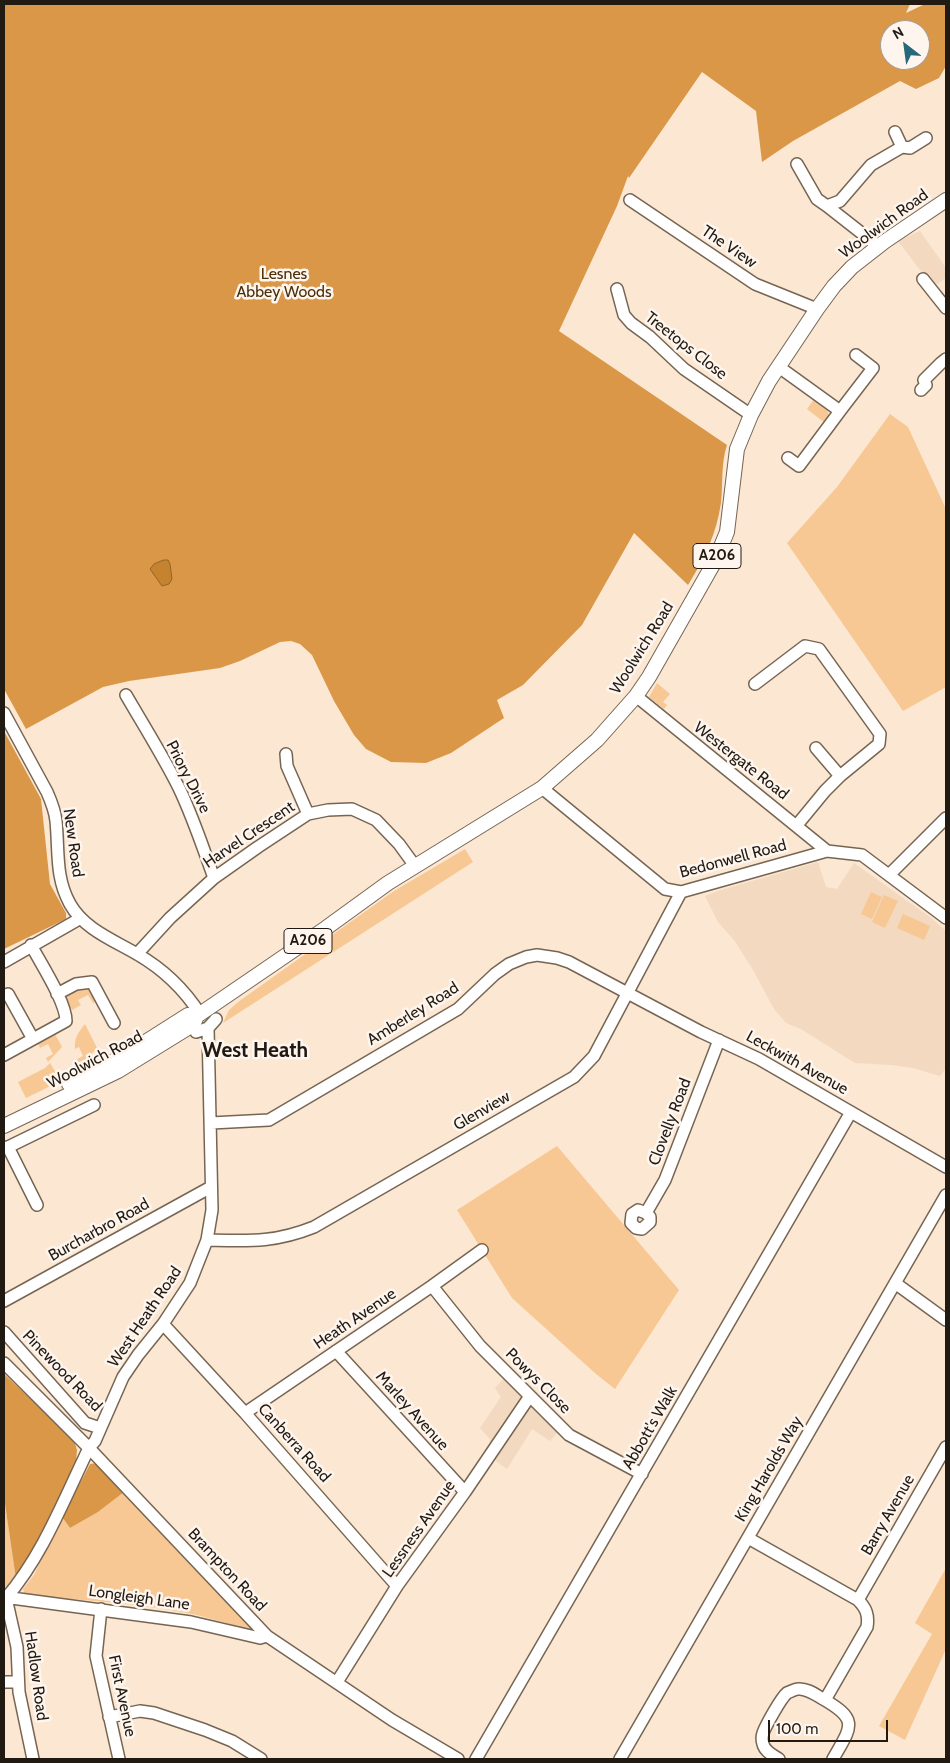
<!DOCTYPE html>
<style>
body{margin:0}
#map{position:relative;width:950px;height:1763px;overflow:hidden;background:#fbe7d2;font-family:Cabin,sans-serif}
canvas{display:block}
.frame{position:absolute;inset:0;border:5px solid #211a12;pointer-events:none}
.north{position:absolute;left:880px;top:20px;width:50px;height:50px;box-sizing:border-box;background:#fef6ee;border:1px solid #a69e96;border-radius:50%;rotate:330deg;font-size:14px;font-weight:700;line-height:20px;text-align:center;color:#211a12}
.north::after{content:'';display:block;margin:auto;width:18px;height:22px;background:#26697b;clip-path:polygon(50% 0,100% 100%,50% 72%,0 100%)}
.scale{position:absolute;left:768px;top:1720px;width:120px;height:22px;box-sizing:border-box;border:2px solid #211a12;border-top:0;padding-left:6px;font-size:15px;line-height:18px;white-space:nowrap;color:#211a12;-webkit-text-stroke:4px #fef6ee;paint-order:stroke}
</style>
<div id="map">
<canvas width="950" height="1763"></canvas>
<div class="frame"></div>
<div class="north">N</div>
<div class="scale">100 m</div>
</div>
<script>
const ctx = document.querySelector('canvas').getContext('2d');
ctx.lineJoin = 'round';
function paint(path, color) { ctx.fillStyle = color; ctx.fill(path, 'evenodd'); }
function strokePath(path, color, width, dash) { ctx.strokeStyle = color; ctx.lineWidth = width; ctx.lineCap = dash ? 'butt' : 'round'; ctx.setLineDash(dash || []); ctx.stroke(path); }
function label(font, color, halo, rows, align = 'center') {
  ctx.font = font + ' Cabin,sans-serif'; ctx.lineWidth = 5; ctx.setLineDash([]); ctx.textBaseline = 'middle'; ctx.strokeStyle = halo; ctx.fillStyle = color; for (const [text, x, y, turn = 0] of rows) {
    ctx.save(); ctx.translate(x, y); ctx.rotate((+turn || 0) * Math.PI / 180); ctx.textAlign = isNaN(turn) ? turn : align; if (halo) ctx.strokeText(text, 0, 0); ctx.fillText(text, 0, 0); ctx.restore();
  }
}
paint(new Path2D(`
 M920,231L946,268V278L933,287L898,241Z
 M818,862L826,887L837,889L854,863L930,917L946,931V1068L940,1076L913,1068L892,1065L855,1063L801,1029L786,1023L774,1009L752,968L734,940L718,922L705,896L721,890Z
 M505,1377L559,1431L550,1441L532,1429L507,1469L489,1456L490,1439L480,1428L501,1397L495,1388Z`), '#f2d9bf');
paint(new Path2D(`
 M814,399L827,409L829,418L825,423L807,409Z
 M890,414L908,427L946,509V687L903,711L787,543L837,487Z
 M657,683L670,694L663,702L667,705L664,709L649,697Z
 M465,849L473,862L223,1023L229,1010L238,1002L394,891Z
 M871,892L882,897L872,919L861,914Z
 M884,895L898,901L885,928L872,922Z
 M903,914L930,926L924,940L897,928Z
 M87,987L90,989L98,1001L93,1003L88,995L78,1000L81,1005L72,1010L66,1000L68,993L78,988Z
 M85,1024L97,1048L87,1059L73,1065L72,1062L83,1056L79,1047L75,1049C74,1039 78,1032 85,1024Z
 M54,1032L62,1047L48,1062L46,1058L53,1054L48,1044L40,1048L37,1041Z
 M50,1063L61,1081L26,1098L18,1082L45,1068Z
 M557,1146L679,1290L615,1389L596,1374L512,1298L457,1210Z
 M124,1492L256,1631C236,1626 216,1620 197,1615C140,1603 82,1600 25,1596L23,1589L34,1575L62,1517L70,1528L98,1512Z
 M4,1497L16,1579L4,1588Z
 M946,1568V1649L905,1740L879,1726L932,1634L915,1623Z`), '#f8c894');
paint(new Path2D(`
 M4,4H910L906,13L925,4H945L946,66L939,78L916,89L900,81L793,141L762,162L756,111L702,72L629,178L628,176L617,206L559,331L727,445C721,463 723,483 721,503C716,535 705,557 688,585L634,533L582,625L523,685L497,700L504,718L451,753L426,763L391,762L366,749L354,735L334,701L312,655L300,644L291,641L280,642L240,661L220,668L129,681L103,687L26,729L4,689ZM890,30H920V60H890Z
 M4,731L41,799L50,884L66,913V919L4,949Z
 M4,1374L74,1440L77,1450L76,1462L31,1558L16,1579L4,1497Z
 M97,1463L124,1492L98,1512L70,1528L62,1517L90,1464Z`), '#da9747');
const water = new Path2D(`
 M164,560H168L170,564L172,579L169,584L162,586L150,569L154,564Z`);
paint(water, '#c58330');
strokePath(water, '#946427', 1);
const minor = new Path2D(`
 M895,132L902,147
 M797,164L817,199L827,206L840,201L871,165L902,147L910,148L926,138
 M630,200L755,284L817,309
 M827,206L878,246
 M923,279L946,308
 M617,289L624,315L631,323L650,337L684,369L751,415
 M779,367L840,411L799,466L788,458
 M921,390L926,385L924,380L941,363L946,359
 M840,411L873,368L856,355
 M755,684L805,646L819,649L880,734L879,744L840,776L825,791L797,825
 M126,695C144,726 163,756 179,788C193,817 203,848 214,878
 M636,696L827,851
 M4,713L47,792C51,801 55,811 56,821C59,851 55,877 70,904C84,929 113,940 137,954C163,969 184,989 200,1014
 M816,748L840,776
 M286,754L287,766L308,814
 M542,788L665,889L681,892L827,851L862,855L946,918
 M889,875L946,818
 M137,954L170,918L214,878L258,847L308,814L328,810L352,809L376,820L399,844L415,866
 M4,962L81,918
 M8,994L33,1039
 M57,994L76,984L92,982L114,1023
 M196,1032L208,1028L216,1019
 M4,1055L66,1021C66,1002 41,964 31,945
 M211,1123L269,1120L458,1009L495,974L509,964L526,957L537,955L557,958L569,962L701,1032L759,1059L946,1167
 M4,1147L6,1148L94,1105
 M8,1147L37,1205
 M646,1213L638,1210L632,1214L631,1223L636,1228L642,1229L650,1222V1217L646,1213L665,1180L719,1040
 M207,1240C249,1241 274,1243 314,1227L574,1077L594,1056L681,892
 M895,1283L946,1320
 M432,1286L480,1346L569,1435L642,1474
 M4,1301L211,1187
 M163,1324L245,1413L397,1586
 M4,1332L85,1423L100,1428
 M336,1351L465,1492
 M4,1363L89,1448L267,1636L392,1720L458,1759
 M245,1413L432,1286L482,1250
 M748,1538L858,1600C866,1608 869,1615 867,1627L825,1700
 M4,1597L191,1622L260,1638L267,1636
 M6,1598C43,1555 64,1499 89,1448L95,1441L123,1377L138,1355L163,1324L190,1283L207,1240L212,1210L208,1028
 M6,1598L17,1647L19,1692L33,1759
 M858,1600L946,1447
 M101,1609L96,1656L119,1759
 M4,1682H18
 M337,1682L397,1586L465,1492L530,1396
 M109,1717L140,1711L154,1713L205,1730L232,1741L261,1759
 M476,1759L851,1112
 M620,1759L946,1195
 M779,1759C773,1755 765,1752 763,1744C762,1741 762,1736 763,1733C766,1725 781,1698 787,1693C790,1692 795,1689 798,1689C807,1688 816,1695 823,1699C860,1720 851,1727 833,1759`);
const major = new Path2D(`
 M69,1084L125,1055L188,1015L197,1016
 M4,1126L118,1071L191,1026L194,1023L197,1016L326,928L388,883L542,788L597,740L636,696L649,677L715,561L727,532L737,449L751,415L769,381L817,309L834,286L852,267L884,242L946,200`);
strokePath(minor, '#766553', 14);
strokePath(major, '#766553', 16);
strokePath(minor, '#fff', 11);
strokePath(major, '#fff', 14);
for (const [x, y, w] of [
 [717,556,48],
 [308,941,48]
]) { const box = new Path2D(); box.roundRect(x - w / 2, y - 12.5, w, 25, 4); ctx.fillStyle = '#fef6ee'; ctx.fill(box); strokePath(box, '#211a12', 1); }
label('bold 15px', '#211a12', null, [
 ["A206",717,556],
 ["A206",308,941]
]);
label('16px', '#211a12', '#fef6ee', [
 ["Woolwich Road",884,224,-36],
 ["The View",729,247,34],
 ["Treetops Close",686,346,38],
 ["Woolwich Road",642,648,-58],
 ["Westergate Road",741,761,38],
 ["Priory Drive",188,777,63],
 ["Harvel Crescent",249,835,-34],
 ["New Road",73,843,82],
 ["Bedonwell Road",733,859,-15],
 ["Amberley Road",413,1014,-32],
 ["Woolwich Road",95,1060,-28],
 ["Leckwith Avenue",797,1063,29],
 ["Glenview",482,1111,-30],
 ["Clovelly Road",670,1122,-69],
 ["Burcharbro Road",99,1230,-29],
 ["West Heath Road",145,1317,-56],
 ["Heath Avenue",355,1319,-34],
 ["Pinewood Road",62,1371,46],
 ["Powys Close",538,1381,45],
 ["Marley Avenue",412,1411,48],
 ["Abbott's Walk",650,1428,-60],
 ["Canberra Road",294,1443,48],
 ["King Harolds Way",769,1469,-60],
 ["Barry Avenue",888,1515,-60],
 ["Lessness Avenue",419,1529,-55],
 ["Brampton Road",227,1570,47],
 ["Longleigh Lane",139,1598,8],
 ["Hadlow Road",36,1676,82],
 ["First Avenue",122,1696,78]
]);
label('16px', '#4a2f0c', '#fef6ee', [
 ["Lesnes",284,274],
 ["Abbey Woods",284,292]
]);
label('bold 21px', '#211a12', '#fef6ee', [
 ["West Heath",255,1051]
]);
</script>
